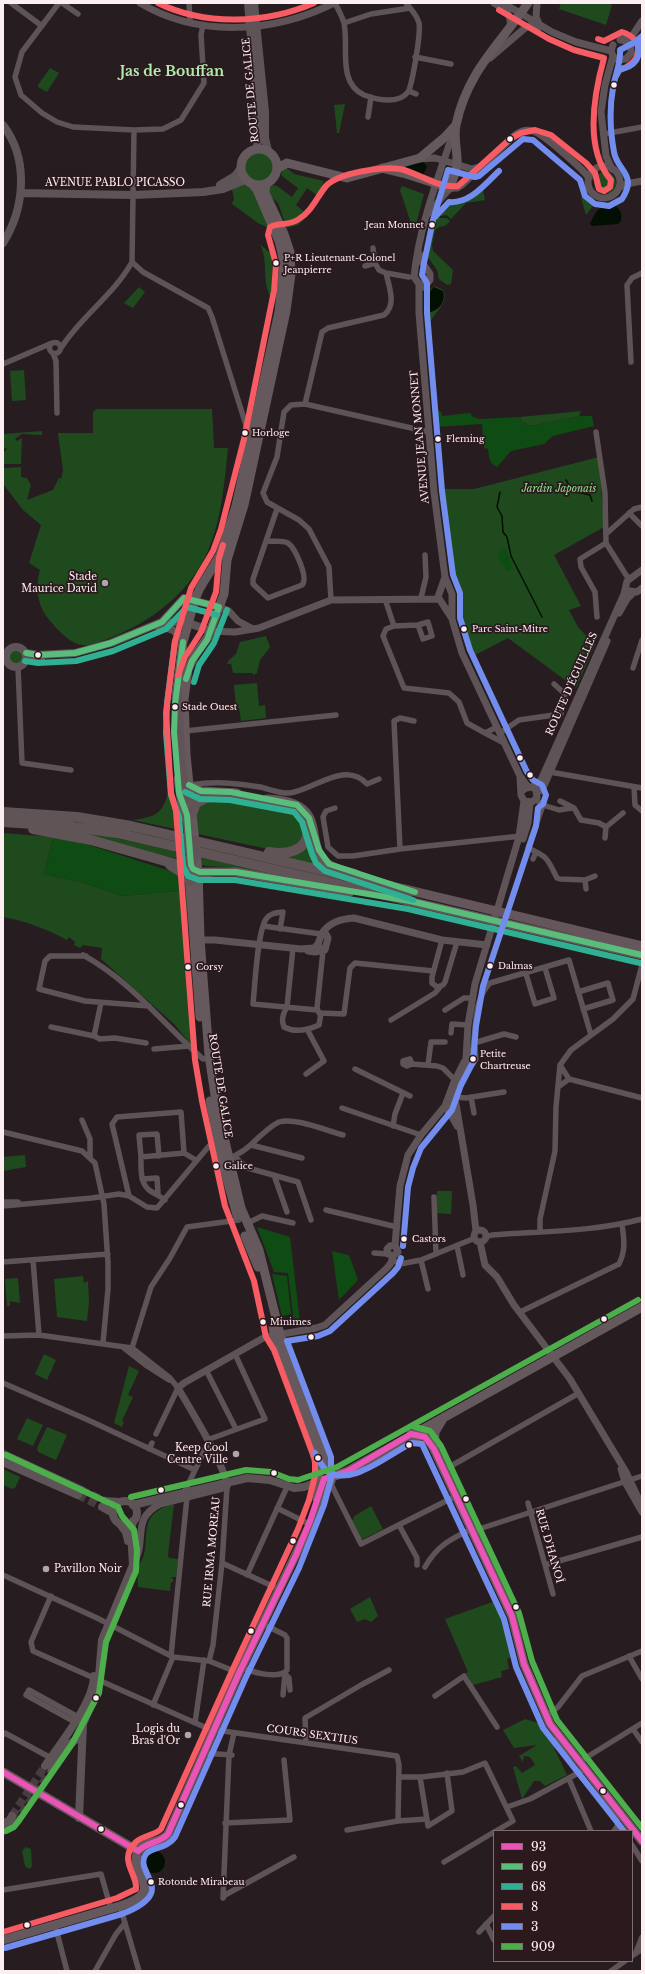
<!DOCTYPE html>
<meta charset="utf-8">
<style>
body{margin:0}
#map{position:relative;width:645px;height:1974px;overflow:hidden;background:#271d20;font-family:"Libre Baskerville",serif}
canvas{display:block}
.frame{position:absolute;inset:0;border:4px solid #fceef1;pointer-events:none}
.legend{position:absolute;left:493px;top:1830px;width:140px;height:132px;box-sizing:border-box;background:#2b191e;border:1px solid #7f6e72;margin:0;padding:5px 7px;list-style:none;font-size:12px;color:#fceef1}
.legend li{display:flex;align-items:center;gap:8px;height:20px}
.legend b{width:20px;border:1px solid #7f6e72}
</style>
<div id="map">
<canvas width="645" height="1974"></canvas>
<div class="frame"></div>
<ul class="legend">
<li><b style="height:5px;background:#ec53b6"></b>93</li>
<li><b style="height:5px;background:#59be7c"></b>69</li>
<li><b style="height:5px;background:#30b093"></b>68</li>
<li><b style="height:5px;background:#f75b64"></b>8</li>
<li><b style="height:5px;background:#728dee"></b>3</li>
<li><b style="height:5px;background:#4caf4c"></b>909</li>
</ul>
</div>
<script>
const ctx = document.querySelector('canvas').getContext('2d');
ctx.lineJoin = 'round';
function paint(path, color) { ctx.fillStyle = color; ctx.fill(path, 'evenodd'); }
function strokePath(path, color, width, dash) { ctx.strokeStyle = color; ctx.lineWidth = width; ctx.lineCap = dash ? 'butt' : 'round'; ctx.setLineDash(dash || []); ctx.stroke(path); }
function label(font, color, halo, rows, align = 'center') {
  ctx.font = font + ' "Libre Baskerville",serif'; ctx.lineWidth = 3.5; ctx.setLineDash([]); ctx.textBaseline = 'middle'; ctx.strokeStyle = halo; ctx.fillStyle = color; for (const [text, x, y, turn = 0] of rows) {
    ctx.save(); ctx.translate(x, y); ctx.rotate((+turn || 0) * Math.PI / 180); ctx.textAlign = isNaN(turn) ? turn : align; if (halo) ctx.strokeText(text, 0, 0); ctx.fillText(text, 0, 0); ctx.restore();
  }
}
paint(new Path2D(`
 M561,3H606L612,5L606,25L559,9Z
 M50,68L59,73L47,92L38,87V85Z
 M345,104L339,133H337L334,105Z
 M244 167a15 15 0 1 1 30 0a15 15 0 1 1-30 0Z
 M286,167L294,174L324,181L318,196L307,188L296,205L308,215L298,225L287,228L278,203L269,195L270,187L272,185L277,186L292,197L298,188L282,176L281,171Z
 M594 183a11 11 0 1 1 22 0a11 11 0 1 1-22 0Z
 M244,184L251,188L271,229L258,223L232,204L234,199L232,189Z
 M482,185L485,200L466,203L451,219L447,215L441,216L437,213L447,205L464,200Z
 M402,186L424,194L414,232L400,190Z
 M584,193L595,203L586,215L581,198Z
 M436,215L440,218H447L450,221L445,226L439,227L435,230L432,245L433,251L453,270L451,284L447,285L439,279L437,270L425,253L427,234Z
 M260,244L271,254L273,258L271,298C261,279 269,262 260,244Z
 M435,286L443,290C450,304 432,313 429,326L436,409L434,410L425,300L428,291Z
 M139,287L145,292L133,308L124,303Z
 M24,370L26,400L12,401L10,371Z
 M97,409H212L214,448H228C224,486 221,529 202,563C182,599 145,625 107,639C100,642 91,646 83,645C73,645 58,631 52,623C37,607 35,590 40,570L29,563L41,525L23,510L3,484V468L21,467V477L27,478L31,485L27,500L53,490L59,478H61L60,486L63,470L58,433H93V412Z
 M581,411L579,416L531,426L522,422L520,417Z
 M42,431V435L22,434L15,439L17,441L22,438L21,464H3V453L7,449L5,448L3,450V434Z
 M599,457L604,527L554,555L581,606L569,610L578,627L595,645L576,688L508,638L471,657L461,620L441,489H474Z
 M266,636L270,647L260,660L257,673L253,675V673H233L231,664H227L228,661L236,654L240,642Z
 M9 657a8 8 0 1 1 16 0a8 8 0 1 1-16 0Z
 M257,683L259,706L265,705L266,718L241,721L239,708H236L234,685Z
 M168,792H174L179,810L198,814C199,810 199,805 203,803C216,795 286,808 299,816C306,820 326,860 332,869L280,856L268,849L133,820C154,817 163,815 168,792Z
 M58,829L112,837L309,882L225,867L206,866Z
 M3,833L53,837L44,874L85,883L122,896L187,890L189,967L197,1046L194,1048L174,1024L101,959L102,948L83,945L80,948L74,945L75,942L69,937L67,940C46,929 27,921 3,917Z
 M25,1155L26,1167L3,1171V1157Z
 M437,1191H452L451,1214L437,1213Z
 M83,1276L84,1283L88,1281L89,1302L87,1321L57,1317L54,1279Z
 M18,1278L20,1303L10,1301V1306H7L5,1279Z
 M44,1354L56,1360L47,1380L35,1374Z
 M129,1366L139,1371L128,1395L133,1397L122,1421L124,1422L122,1427L114,1423Z
 M27,1418L43,1425L33,1446L17,1439Z
 M47,1427L67,1435L56,1460L38,1452L37,1448Z
 M3,1469L20,1477L15,1488L12,1489L3,1485Z
 M174,1504L168,1555L169,1558L178,1559L176,1577H171L173,1579V1582H171L170,1591L138,1587L137,1568C157,1545 130,1515 174,1504Z
 M371,1506L383,1529L361,1540L351,1520L354,1519L353,1517Z
 M370,1597L378,1616L371,1622L365,1619L357,1622L350,1609Z
 M498,1600L507,1623L514,1657L507,1659L509,1669L501,1671L502,1677L473,1685L466,1673L468,1672L445,1619Z
 M525,1719L541,1724L555,1742L554,1748L567,1775L545,1786L540,1781H534L522,1799L513,1767L516,1766L522,1773L535,1765L530,1757L524,1756L523,1762L519,1756L537,1745L514,1748L503,1730Z
 M26,1847L31,1849L32,1867L29,1869L25,1866L22,1851Z`), '#1f4a1e');
paint(new Path2D(`
 M436,409L441,412L442,416L470,413L473,417L480,419L520,417L522,422L531,426L579,416H592L594,426L553,436L544,444L511,451L497,467C489,463 489,457 488,449L484,448L482,424L435,427L434,410Z
 M500,549H506L513,569L507,571L498,559Z
 M53,837L89,845L170,871C179,876 185,880 187,890L122,896L85,883L44,874Z
 M257,1227L290,1237L300,1322L294,1323L288,1273L274,1272Z
 M332,1251L349,1255L358,1280L339,1300Z
 M272,1274L287,1276L291,1314L282,1316Z`), '#0f4c13');
paint(new Path2D(`
 M423,161L427,167L423,175L406,170L405,167Z
 M611,203C619,208 623,211 621,221L618,224L592,226L590,224C595,212 599,206 611,203Z
 M434,287L443,291C446,300 441,309 431,312L428,310C425,301 427,293 434,287Z
 M143 1862a11 11 0 1 1 22 0a11 11 0 1 1-22 0Z`), '#040f03');
strokePath(new Path2D(`
 M566,480L571,488H575L577,492L590,495L592,501
 M500,492L497,507L502,516L503,532L507,537L511,556L542,617`), '#040f03', 1.5);
strokePath(new Path2D(`
 M81,1490L105,1501
 M78,1495L102,1507
 M12,1816L45,1766
 M15,1823L52,1770`), '#473c3f', 8, [8, 4]);
strokePath(new Path2D(`
 M11,3L42,26
 M59,3L22,52L15,77L21,95L42,113L57,122L73,127L134,130L163,129L181,120L204,83L201,35L203,25
 M62,3L78,14
 M189,3L190,22
 M335,3C338,9 342,16 344,23C349,46 337,83 364,95C375,99 390,102 400,98C403,97 408,93 409,90C413,79 421,33 419,23C417,15 411,9 406,3
 M344,23L371,14L410,8
 M631,53H642
 M415,57L451,64
 M409,91L416,94
 M368,117L371,97
 M604,134L642,127
 M373,248L375,263
 M132,262L143,272L208,308L212,317L250,438
 M365,266L375,263L379,270L386,273
 M49.5 348a5.5 5.5 0 1 1 11 0a5.5 5.5 0 1 1-11 0Z
 M61,348C81,316 113,296 132,262L134,130
 M53,353L56,361L57,413
 M631,362L627,285L632,278L642,273
 M3,364L52,343
 M305,404L322,332L328,328L384,315C397,305 389,287 386,273L409,277
 M596,432L605,493L606,543L626,575L629,578
 M629,513L642,526
 M606,534L634,509L642,507
 M266,541C272,542 282,540 288,543C295,548 309,578 302,585L268,598L253,584V579L277,509
 M421,598L426,577L425,555
 M385,599L394,626
 M331,600L329,567L309,529L299,520L267,502L263,493L277,457L284,412L291,405L305,404L429,432
 M597,617L595,592L581,567L580,559L606,543
 M418,625L428,622L432,636L423,639L418,625L394,626L386,629L383,636L404,688L449,693L459,702L467,723L485,733L497,727
 M18,667L22,763L71,770
 M633,668L642,640
 M185,731L336,715
 M485,733L504,743
 M500,733L519,720L561,714L565,694L554,684
 M550,772L642,788
 M190,785C215,781 234,783 260,787C269,789 281,794 290,793C314,790 345,760 367,784L379,779
 M634,787L635,805L642,811
 M536,800L543,805L559,810L572,808
 M560,801L574,808L581,820L599,823L606,827
 M543,805L528,848C548,857 547,858 557,878L560,879L585,880L595,876
 M335,808L326,811L323,817L328,847L338,856H353L400,849L521,836
 M605,838L606,827L623,813
 M400,849L394,721L400,718L414,721
 M533,859L536,852
 M585,880L586,889
 M263,926L321,934
 M280,929L283,912C276,913 270,913 266,919C257,933 255,986 253,1004L317,1010
 M442,940L432,977V983L437,987L443,985L445,982L457,942
 M293,948L287,1007C283,1014 281,1019 284,1027C295,1033 308,1030 319,1025L321,1013
 M323,951L317,1008L319,1013L344,1014L350,968L355,963L433,971
 M83,955C131,981 163,1024 203,1059L209,1058
 M86,956H50L45,961L39,989L85,1001L149,1006
 M526,974L535,1004L554,998L545,968
 M578,992L608,983L613,1000L583,1009
 M445,1010L464,998H472
 M391,1020L435,993L440,987
 M51,1027L94,1036L101,1003
 M451,1033L452,1024L468,1025
 M94,1036L100,1039L115,1038L146,1043
 M474,1043L504,1034L516,1037
 M154,1049L189,1046
 M466,1055L472,1053C477,1030 472,1001 490,983L569,960L591,1035
 M412,1064L410,1059L403,1061V1064L407,1066L412,1064L437,1066L443,1068L455,1080
 M428,1065L431,1042H445
 M560,1065L569,1079
 M466,1068L472,1065L476,1059L475,1047
 M355,1069L410,1096
 M306,1074L324,1061L307,1029
 M569,1079L642,1098
 M558,1087L569,1079
 M455,1097L466,1098L504,1092
 M471,1097L474,1113
 M342,1108L421,1135
 M82,1120L90,1139V1157
 M393,1126L395,1114L403,1093
 M3,1132L82,1151L95,1163L104,1204L108,1263V1289L103,1343
 M251,1145L302,1158
 M141,1157L139,1135L157,1134L159,1156
 M235,1157L248,1168L298,1182L311,1220
 M226,1159C240,1155 249,1147 259,1137C265,1132 272,1125 279,1122C295,1117 327,1131 343,1135
 M274,1175L287,1212
 M142,1179L157,1178L158,1193
 M129,1196L112,1124L117,1117L181,1112L184,1153
 M434,1197L436,1254
 M165,1200C159,1195 154,1194 149,1190C140,1183 141,1168 141,1157L184,1153L194,1159
 M3,1202H18
 M3,1206L92,1198L119,1194L129,1196L147,1207L157,1208L209,1146L220,1142
 M326,1210L397,1227
 M246,1224L262,1216L293,1223
 M540,1231V1219L555,1151L556,1107L560,1065L571,1050L613,1019L633,999L642,965
 M486,1237L492,1235C542,1231 593,1232 642,1219
 M457,1246L463,1275
 M374,1253L388,1254
 M392,1259L400,1264L421,1260L475,1238
 M33,1260L39,1335
 M421,1260L428,1289
 M3,1262L108,1254
 M520,1312L619,1264C626,1250 624,1239 622,1224
 M3,1336L39,1335L132,1348L170,1378L178,1388L156,1434
 M124,1348L147,1366L169,1380
 M132,1348L151,1287L170,1258L187,1227L239,1220
 M206,1370L236,1429
 M3,1383L88,1420L195,1470
 M207,1440L265,1419L235,1354
 M149,1449L152,1443
 M444,1470L579,1393
 M331,1484L361,1544L456,1496
 M528,1503L553,1594
 M277,1508L309,1524
 M399,1525L417,1558V1565
 M473,1531L642,1476
 M222,1563L279,1589
 M545,1565L642,1537
 M425,1567C437,1546 450,1539 472,1529
 M3,1575L97,1618L173,1657L209,1661L239,1673
 M247,1575L287,1487
 M51,1596L31,1642L33,1651L209,1729L397,1756L399,1765L398,1821
 M171,1656L187,1497L184,1493L208,1443
 M629,1656L642,1679
 M209,1661L213,1645L222,1563L227,1487
 M242,1667C251,1672 279,1680 287,1670V1638L285,1635L263,1624
 M286,1675L289,1678L290,1690
 M283,1695L285,1673
 M435,1696L464,1676L497,1727
 M153,1705L173,1657
 M546,1716L558,1707L582,1676L642,1651
 M75,1722L26,1695L29,1690L78,1717
 M195,1723L204,1660
 M633,1729L642,1742
 M557,1734C556,1751 598,1797 611,1811L613,1814L620,1815
 M3,1735L5,1733L51,1758
 M306,1743L305,1718L361,1685L389,1670
 M204,1753L232,1755
 M579,1762L642,1723
 M399,1777H422L463,1772L485,1763L513,1821L496,1831
 M420,1777L428,1826L452,1811L447,1773
 M569,1779L591,1831
 M507,1807L530,1799L582,1771
 M613,1814C618,1820 620,1825 614,1831
 M225,1823L290,1820L284,1760
 M347,1830L398,1821L427,1819
 M632,1845L642,1861
 M444,1862L494,1832
 M3,1890L101,1874L111,1909
 M223,1898L229,1755L234,1733
 M223,1898L225,1895L294,1857
 M120,1906L139,1971
 M486,1924L494,1940
 M55,1925L67,1971
 M479,1932L494,1916
 M636,1952L642,1937
 M632,1956L642,1949
 M95,1971L116,1934L125,1923
 M611,1971L625,1961`), '#5e5457', 5.5);
strokePath(new Path2D(`
 M140,3C199,38 274,33 334,3
 M494,3C505,10 512,13 510,28
 M503,3L552,32L576,42L611,51
 M537,3L536,17L540,26
 M620,40L632,36L642,21
 M613,45C610,51 612,57 618,60L626,59L631,53C632,46 628,41 621,40
 M490,58L525,28L529,26L540,27
 M417,159L435,158L472,169L480,167
 M588 182a16 16 0 1 1 32 0a16 16 0 1 1-32 0Z
 M612,169L606,156L601,112L605,85L613,56
 M619,188L626,184L642,181
 M427,215L450,188H457L462,185L515,135C520,131 526,129 533,131C543,134 583,169 589,178
 M419,253L422,262L430,274V280L424,287
 M419,284V313L434,492L445,577L452,594V619L462,653L520,776L528,787
 M426,284H419L414,277C419,226 438,178 454,131
 M445,577L438,597L451,617
 M630,591L637,592L642,588
 M219,607L229,611L238,621L253,629
 M619,613L627,599L634,592
 M210,631L235,632L259,628L331,600L439,599
 M520,777L521,795L524,801L532,802L537,798L536,790L532,787L526,788L522,791
 M532,787L541,780L624,594L627,581L642,570
 M537,793L543,788L607,641
 M523,839L528,823L530,803
 M322,933C330,922 341,919 354,918L442,940L487,945
 M197,940H215L301,949L314,948L318,944
 M308,951L315,952L325,950L328,938L326,934L322,933L318,944L321,951
 M455,1098L473,1205L476,1231
 M445,1106C449,1113 454,1119 457,1126
 M447,1107L451,1104L465,1075L468,1025L475,984L519,837L524,801
 M474 1236a6 6 0 1 1 12 0a6 6 0 1 1-12 0Z
 M480,1242L485,1265L497,1277L514,1305L570,1379L626,1472L642,1506
 M395,1245L400,1186L408,1155L421,1135L445,1106L454,1082L464,1062
 M393,1256L388,1254L387,1249L390,1246L395,1245
 M393,1256L398,1252L395,1245
 M621,1469L625,1482L642,1512
 M133,1565C148,1542 130,1519 160,1504L227,1487C227,1468 189,1407 178,1388L184,1383L265,1337L316,1328L325,1325L387,1268L391,1263L393,1256`), '#5e5457', 7);
strokePath(new Path2D(`
 M248,3L257,108L258,142L256,149
 M254,3L265,112V138L268,151
 M3,125C29,159 25,208 3,243
 M220,185L235,176L241,168
 M21,193L133,195L203,192L223,189L245,180
 M161,626C181,617 191,624 210,631
 M159,627C170,627 179,632 183,642
 M6 657a10 10 0 1 1 20 0a10 10 0 1 1-20 0Z
 M26,653L38,655L75,653L111,643L162,622L184,598L219,607
 M26,660L41,659
 M3,1454L81,1490
 M3,1462L78,1495
 M105,1501L119,1502
 M113 1513a12 12 0 1 1 24 0a12 12 0 1 1-24 0Z
 M133,1505L247,1478L270,1480L294,1488L304,1487L320,1481
 M102,1507L113,1513
 M120,1524L126,1532L128,1541
 M45,1766C60,1744 94,1702 94,1676
 M52,1770C56,1763 59,1754 65,1748C70,1742 77,1741 82,1734
 M79,1818L83,1724L98,1689L102,1640L133,1565L131,1531L133,1521
 M3,1823L9,1821L12,1816
 M3,1831L15,1823`), '#5e5457', 8);
strokePath(new Path2D(`
 M241 167a18 18 0 1 1 36 0a18 18 0 1 1-36 0Z
 M278,168L287,163L347,178L420,158L445,137L455,126
 M382,168L403,173L450,188C452,181 456,172 457,165C458,151 453,139 456,125C467,72 499,45 528,3
 M176,698L183,642L195,599L200,588L220,555L236,506L279,312L284,264L282,253L279,241L257,190L253,185
 M178,779L184,817
 M188,860L200,1017
 M210,1101L223,1165L237,1215
 M245,1236L258,1267
 M273,1327C275,1338 277,1350 281,1360C292,1393 328,1467 317,1499
 M411,1434C425,1435 427,1437 434,1449L512,1616L524,1664L550,1724L642,1841
 M434,1449L435,1432L444,1417
 M377,1461L423,1434
 M327,1479L348,1471L642,1307
 M3,1772L138,1851
 M3,1940L120,1906C170,1890 126,1875 138,1852C144,1839 160,1845 168,1834L239,1673L331,1481L330,1472L280,1334L259,1250L241,1208L217,1108L209,1055L200,939L198,872L186,755L184,699L188,669L195,655L208,637L224,594L227,560L244,505L286,311L291,274L290,252L284,234L265,193L266,184`), '#66595d', 9);
strokePath(new Path2D(`
 M189,785L201,791L237,793
 M267,799C278,800 291,801 300,807C321,820 308,849 327,863C335,869 346,871 356,874
 M184,809L187,815L191,865L193,869L200,872H236L350,892
 M199,882L204,875L210,873
 M404,889L642,946
 M404,900L642,955`), '#64565a', 9);
strokePath(new Path2D(`
 M177,691L180,758L185,797C193,802 210,796 221,796C234,796 292,806 301,814C306,818 308,824 308,830C308,852 285,855 269,852
 M3,812L77,817L131,826L411,891
 M193,812L196,803L204,799
 M3,822L66,826L117,833L410,901
 M33,829L91,840L179,865L191,862L196,849
 M170,865L181,872L190,881`), '#615457', 10);
strokePath(new Path2D(`
 M411,1434L425,1437L434,1449L512,1616L524,1664L550,1724L642,1841
 M324,1479L348,1471L411,1434
 M3,1772L138,1851
 M138,1851C147,1842 160,1843 168,1834L239,1673L296,1555L310,1521L324,1479`), '#ec53b6', 6);
strokePath(new Path2D(`
 M183,642L175,704L174,732L179,793L187,815L191,865L193,869L200,872H236L410,901L642,955
 M26,653L38,655L75,653L111,643L162,622L184,598L219,607
 M186,679L192,661L207,640L219,607
 M189,785L201,791L231,792L297,805L309,818L319,850L329,864L415,892`), '#59be7c', 6);
strokePath(new Path2D(`
 M175,641L167,703L166,733L171,795L179,817L183,866L188,876L199,880H235L408,909L640,963
 M25,661L38,663L76,661L113,651L166,629L187,607L217,615
 M194,682L199,665L214,643L227,610
 M185,792L200,799L230,800L294,812L302,822L312,854L316,863L325,871L413,900`), '#30b093', 6);
strokePath(new Path2D(`
 M158,3C205,26 266,24 314,3
 M598,39L604,41L622,32C645,39 643,63 619,70L616,76
 M178,675L185,657L201,632L216,592L219,558L223,545
 M3,1932L117,1898L136,1889C138,1874 117,1860 136,1842C143,1835 154,1836 161,1829L232,1671L298,1529L309,1500L315,1476V1460L274,1350L266,1337L254,1281L225,1206L202,1101L195,1060L176,811L171,793L166,713L175,641L191,588L213,551L221,529L244,439L274,291L276,264L268,235L270,227C279,222 290,226 299,219C312,211 317,197 326,186C338,173 383,166 400,169C419,173 438,189 458,186L510,139L521,133L535,130L551,135L586,163L595,173L599,189L604,191L610,187L611,180C584,149 594,94 604,58L574,50L549,39L499,10`), '#f75b64', 6);
strokePath(new Path2D(`
 M616,76L620,69C635,67 641,58 638,43L642,36
 M435,217L449,202C470,204 485,184 499,171
 M403,1246L408,1187L413,1168L421,1148L452,1110L461,1085L473,1062L476,1026L483,986L536,826L538,808L543,804L546,795L542,785L533,780L527,772L470,650L460,618V593L453,575L442,491L427,313V283L422,275L424,263L433,220L448,170L475,177L479,176L523,139L533,140L580,180L585,196L595,204L609,206L622,199C638,174 617,171 614,152C610,130 609,110 613,88C615,75 621,63 620,50L635,42L642,36
 M315,1453C318,1458 321,1465 325,1469C348,1491 391,1452 412,1443L422,1444L504,1619L516,1667L543,1728L624,1831
 M5,1948L122,1914C181,1891 132,1873 146,1854C151,1847 167,1849 175,1837L246,1677L299,1568L324,1505L331,1479V1457L287,1341L318,1336L330,1331L393,1273L398,1267L401,1258`), '#728dee', 6);
strokePath(new Path2D(`
 M412,1426L430,1431L441,1446L519,1613L532,1661L557,1720L642,1828
 M131,1497L246,1470L271,1472L289,1479L298,1480L337,1467L638,1300
 M6,1831L14,1827L18,1822L72,1744L99,1693L106,1642L136,1571L137,1550L134,1530L122,1516L118,1507L6,1455`), '#4caf4c', 6);
for (const [x, y, r, color] of [
 [614,85,3.5,"#fceef1"],
 [510,139,3.5,"#fceef1"],
 [432,225,3.5,"#fceef1"],
 [276,263,3.5,"#fceef1"],
 [245,433,3.5,"#fceef1"],
 [438,439,3.5,"#fceef1"],
 [105,583,4,"#b1a5a8"],
 [464,629,3.5,"#fceef1"],
 [38,655,3.5,"#fceef1"],
 [175,707,3.5,"#fceef1"],
 [520,758,3.5,"#fceef1"],
 [530,775,3.5,"#fceef1"],
 [490,966,3.5,"#fceef1"],
 [188,967,3.5,"#fceef1"],
 [473,1059,3.5,"#fceef1"],
 [216,1166,3.5,"#fceef1"],
 [404,1239,3.5,"#fceef1"],
 [604,1319,3.5,"#fceef1"],
 [263,1322,3.5,"#fceef1"],
 [311,1337,3.5,"#fceef1"],
 [409,1445,3.5,"#fceef1"],
 [236,1454,4,"#b1a5a8"],
 [318,1458,3.5,"#fceef1"],
 [274,1473,3.5,"#fceef1"],
 [161,1490,3.5,"#fceef1"],
 [466,1499,3.5,"#fceef1"],
 [293,1541,3.5,"#fceef1"],
 [46,1569,4,"#b1a5a8"],
 [516,1607,3.5,"#fceef1"],
 [251,1631,3.5,"#fceef1"],
 [96,1698,3.5,"#fceef1"],
 [188,1735,4,"#b1a5a8"],
 [603,1791,3.5,"#fceef1"],
 [181,1805,3.5,"#fceef1"],
 [101,1829,3.5,"#fceef1"],
 [151,1882,3.5,"#fceef1"],
 [27,1925,3.5,"#fceef1"]
]) { const dot = new Path2D(); dot.arc(x, y, r, 0, 2 * Math.PI); ctx.fillStyle = color; ctx.fill(dot); strokePath(dot, '#2b191e', 1.5); }
label('9px', '#fceef1', '#2b191e', [
 ["Jean Monnet",424,225,"right"],
 ["P+R Lieutenant-Colonel",284,258],
 ["Jeanpierre",284,270],
 ["Horloge",252,433],
 ["Fleming",446,439],
 ["Parc Saint-Mitre",472,629],
 ["Stade Ouest",182,707],
 ["Dalmas",498,966],
 ["Corsy",196,967],
 ["Petite",480,1054],
 ["Chartreuse",480,1066],
 ["Galice",224,1166],
 ["Castors",412,1239],
 ["Minimes",270,1322],
 ["Rotonde Mirabeau",158,1882]
], 'left');
label('10px', '#fceef1', '#2b191e', [
 ["ROUTE DE GALICE",251,90,-95],
 ["AVENUE PABLO PICASSO",115,183],
 ["AVENUE JEAN MONNET",420,437,-95],
 ["ROUTE D'ÉGUILLES",572,684,-66],
 ["ROUTE DE GALICE",220,1086,81],
 ["RUE D'HANOÏ",549,1546,74],
 ["RUE IRMA MOREAU",212,1552,-85],
 ["COURS SEXTIUS",312,1735,8]
]);
label('italic 10px', '#8ee58c', '#2b191e', [
 ["Jardin Japonais",559,489]
]);
label('10px', '#fceef1', '#2b191e', [
 ["Stade",97,577],
 ["Maurice David",97,589],
 ["Keep Cool",228,1448],
 ["Centre Ville",228,1460],
 ["Pavillon Noir",54,1569,"left"],
 ["Logis du",180,1729],
 ["Bras d'Or",180,1741]
], 'right');
label('bold 14px', '#b1eaae', '#2b191e', [
 ["Jas de Bouffan",172,72]
]);
</script>
